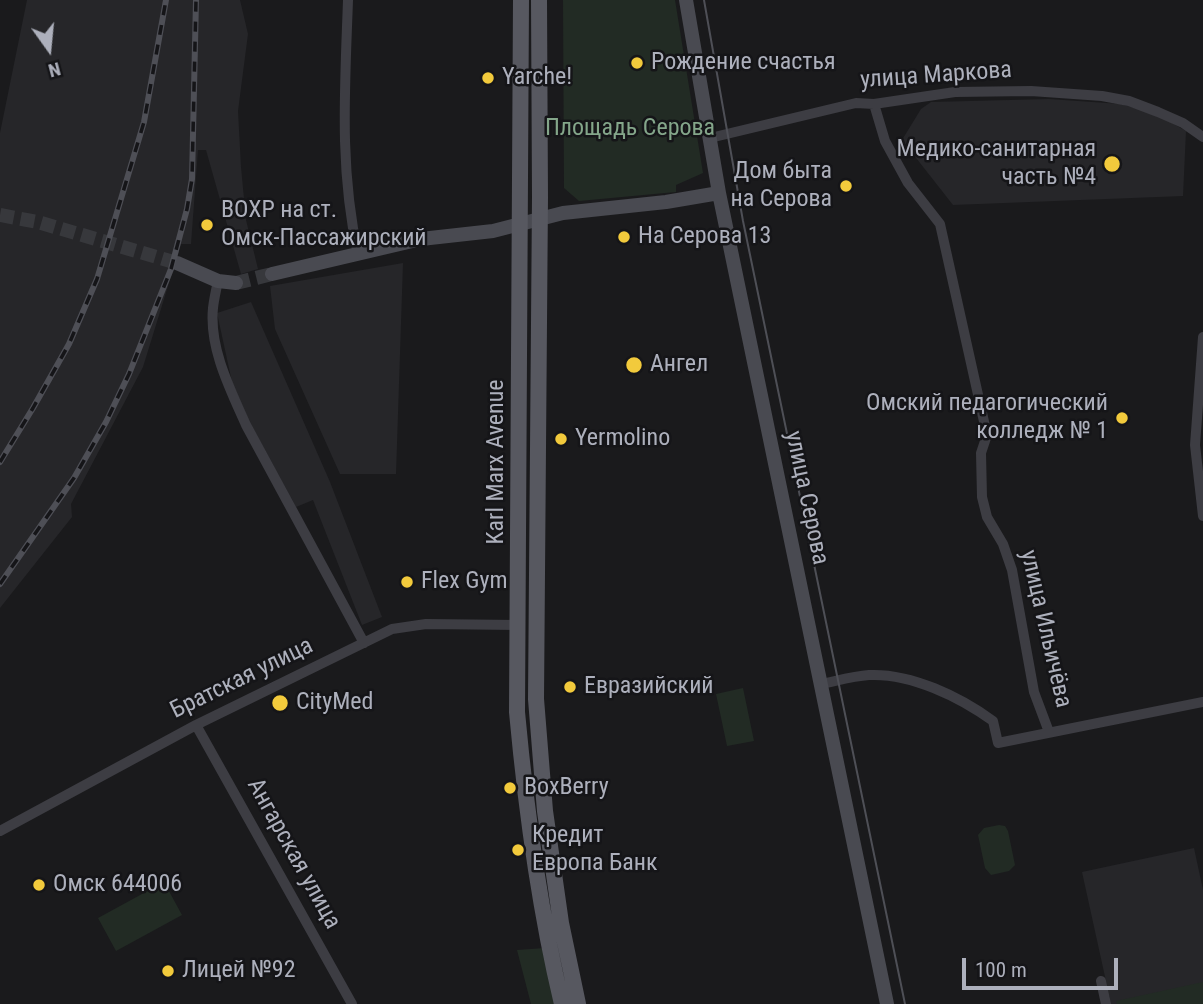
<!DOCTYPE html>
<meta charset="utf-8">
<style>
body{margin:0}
#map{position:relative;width:1203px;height:1004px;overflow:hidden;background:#1a1a1c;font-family:"Roboto Condensed",sans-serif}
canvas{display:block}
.north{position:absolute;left:14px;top:14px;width:70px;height:70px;-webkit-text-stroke:5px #151518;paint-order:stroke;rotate:165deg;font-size:19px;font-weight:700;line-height:28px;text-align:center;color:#adb0bc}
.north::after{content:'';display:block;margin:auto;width:24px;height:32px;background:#adb0bc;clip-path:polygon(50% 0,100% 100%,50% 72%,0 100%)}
.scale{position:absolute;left:962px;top:958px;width:156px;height:32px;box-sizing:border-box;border:4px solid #adb0bc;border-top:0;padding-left:9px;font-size:21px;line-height:24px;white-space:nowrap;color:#adb0bc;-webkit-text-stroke:5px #151518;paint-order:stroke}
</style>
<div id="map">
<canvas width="1203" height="1004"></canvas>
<div class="north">N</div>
<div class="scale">100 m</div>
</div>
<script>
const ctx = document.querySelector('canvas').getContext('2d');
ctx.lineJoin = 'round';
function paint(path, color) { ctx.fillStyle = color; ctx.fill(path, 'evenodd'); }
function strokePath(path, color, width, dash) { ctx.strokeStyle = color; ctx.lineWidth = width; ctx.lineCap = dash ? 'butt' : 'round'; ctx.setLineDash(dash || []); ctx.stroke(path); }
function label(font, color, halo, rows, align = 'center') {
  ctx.font = font + ' "Roboto Condensed",sans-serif'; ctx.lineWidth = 5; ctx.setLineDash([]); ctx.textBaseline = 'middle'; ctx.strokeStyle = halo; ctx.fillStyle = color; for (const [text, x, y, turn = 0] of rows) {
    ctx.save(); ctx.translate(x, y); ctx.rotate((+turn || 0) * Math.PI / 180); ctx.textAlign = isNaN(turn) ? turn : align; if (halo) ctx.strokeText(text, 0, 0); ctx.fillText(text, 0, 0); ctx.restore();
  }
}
paint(new Path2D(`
 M27,0H240L248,34L238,111L241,167L246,220L258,269L241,274L206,150H198L191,244H181L143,367L71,504L72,517L0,608V133Z
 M1049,99L1121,104L1158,115L1186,131L1183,196L953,205L902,140L921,109L931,102Z
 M403,263L396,474H340L275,329L270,286Z
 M251,302L330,482L382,617L362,625L313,500L296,507L247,417L232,382L217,313Z
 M1194,848L1203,890V1004H1111L1082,872Z`), '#262629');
paint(new Path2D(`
 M563,0H675L703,173L676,185V192L579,201L564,188Z
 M743,688L754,741L727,746L716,694Z
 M999,825L1005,826L1008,831L1015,865L1009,871L991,875L985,868L978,835L984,828Z
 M164,882L182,915L116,951L98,918Z
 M545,948L558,1004H531L517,950Z
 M1203,982V1004H1117L1116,1001Z`), '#222b24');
strokePath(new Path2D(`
 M0,215L38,222L177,263
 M236,283L272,274`), '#37383c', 14, [14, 7]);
strokePath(new Path2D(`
 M348,0C345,87 339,168 358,254
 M874,104L885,141L908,183L940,224L987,435L981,453L982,497L987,517L1003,544L1012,570L1034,692L1049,732
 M710,138L856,103L874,104L955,92L1031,91L1102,96L1129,101L1158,112L1183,123L1203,137
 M218,281C216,290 214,299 213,308C209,348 230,389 246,425L364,643
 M1203,337L1195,445L1203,516
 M821,684C836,681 853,676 869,675C911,673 960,697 993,721L998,743L1203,702
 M196,725L352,1004
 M0,831L196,725L392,629L426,624L519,625
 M1101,981L1106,1004`), '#3d3d43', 10);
strokePath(new Path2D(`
 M686,0L719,193L887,1004
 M177,263L218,281L236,283
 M272,274L421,239L493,231L563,213L666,202L719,193`), '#494a51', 14);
strokePath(new Path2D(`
 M521,0L517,712C526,810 539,908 562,1004
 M539,0L540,197L536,699L545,811L561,923L578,1004`), '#575860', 16);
strokePath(new Path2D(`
 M704,0L743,221L905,1004`), '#4e4f56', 2);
const rail = new Path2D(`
 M0,462L33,408L69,344L97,279L144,122L166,0
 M0,584L74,478L106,422L129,374L171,269L187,209L192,179L196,0`);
strokePath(rail, '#4e4f56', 6);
strokePath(rail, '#151518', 3.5, [10]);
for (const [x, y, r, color] of [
 [637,63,7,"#f2ca3c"],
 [488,78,7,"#f2ca3c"],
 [1112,164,9,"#f2ca3c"],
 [846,186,7,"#f2ca3c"],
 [207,225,7,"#f2ca3c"],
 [624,237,7,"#f2ca3c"],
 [634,365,9,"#f2ca3c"],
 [1122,418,7,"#f2ca3c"],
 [561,439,7,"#f2ca3c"],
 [407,582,7,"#f2ca3c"],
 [570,687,7,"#f2ca3c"],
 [280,703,9,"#f2ca3c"],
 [510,788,7,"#f2ca3c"],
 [518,850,7,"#f2ca3c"],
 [39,885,7,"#f2ca3c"],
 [168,971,7,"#f2ca3c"]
]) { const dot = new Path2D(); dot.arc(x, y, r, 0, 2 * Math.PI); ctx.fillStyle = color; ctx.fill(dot); strokePath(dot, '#151518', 2.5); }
label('24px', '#adb0bc', '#151518', [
 ["Рождение счастья",651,63],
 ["Yarche!",502,78],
 ["Медико-санитарная",1096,150,"right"],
 ["часть №4",1096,178,"right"],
 ["Дом быта",832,172,"right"],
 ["на Серова",832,200,"right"],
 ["ВОХР на ст.",221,211],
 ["Омск-Пассажирский",221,239],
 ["На Серова 13",638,237],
 ["Ангел",650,365],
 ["Омский педагогический",1108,404,"right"],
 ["колледж № 1",1108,432,"right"],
 ["Yermolino",575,439],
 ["Flex Gym",421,582],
 ["Евразийский",584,687],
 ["CityMed",296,703],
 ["BoxBerry",524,788],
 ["Кредит",532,836],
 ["Европа Банк",532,864],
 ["Омск 644006",53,885],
 ["Лицей №92",182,971]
], 'left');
label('24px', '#adb0bc', '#151518', [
 ["улица Маркова",936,76,-4],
 ["Karl Marx Avenue",497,462,-90],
 ["улица Серова",806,498,78],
 ["улица Ильичёва",1045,629,77],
 ["Братская улица",242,679,-26],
 ["Ангарская улица",293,854,61]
]);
label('24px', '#84a68a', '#151518', [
 ["Площадь Серова",630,129]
]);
</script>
